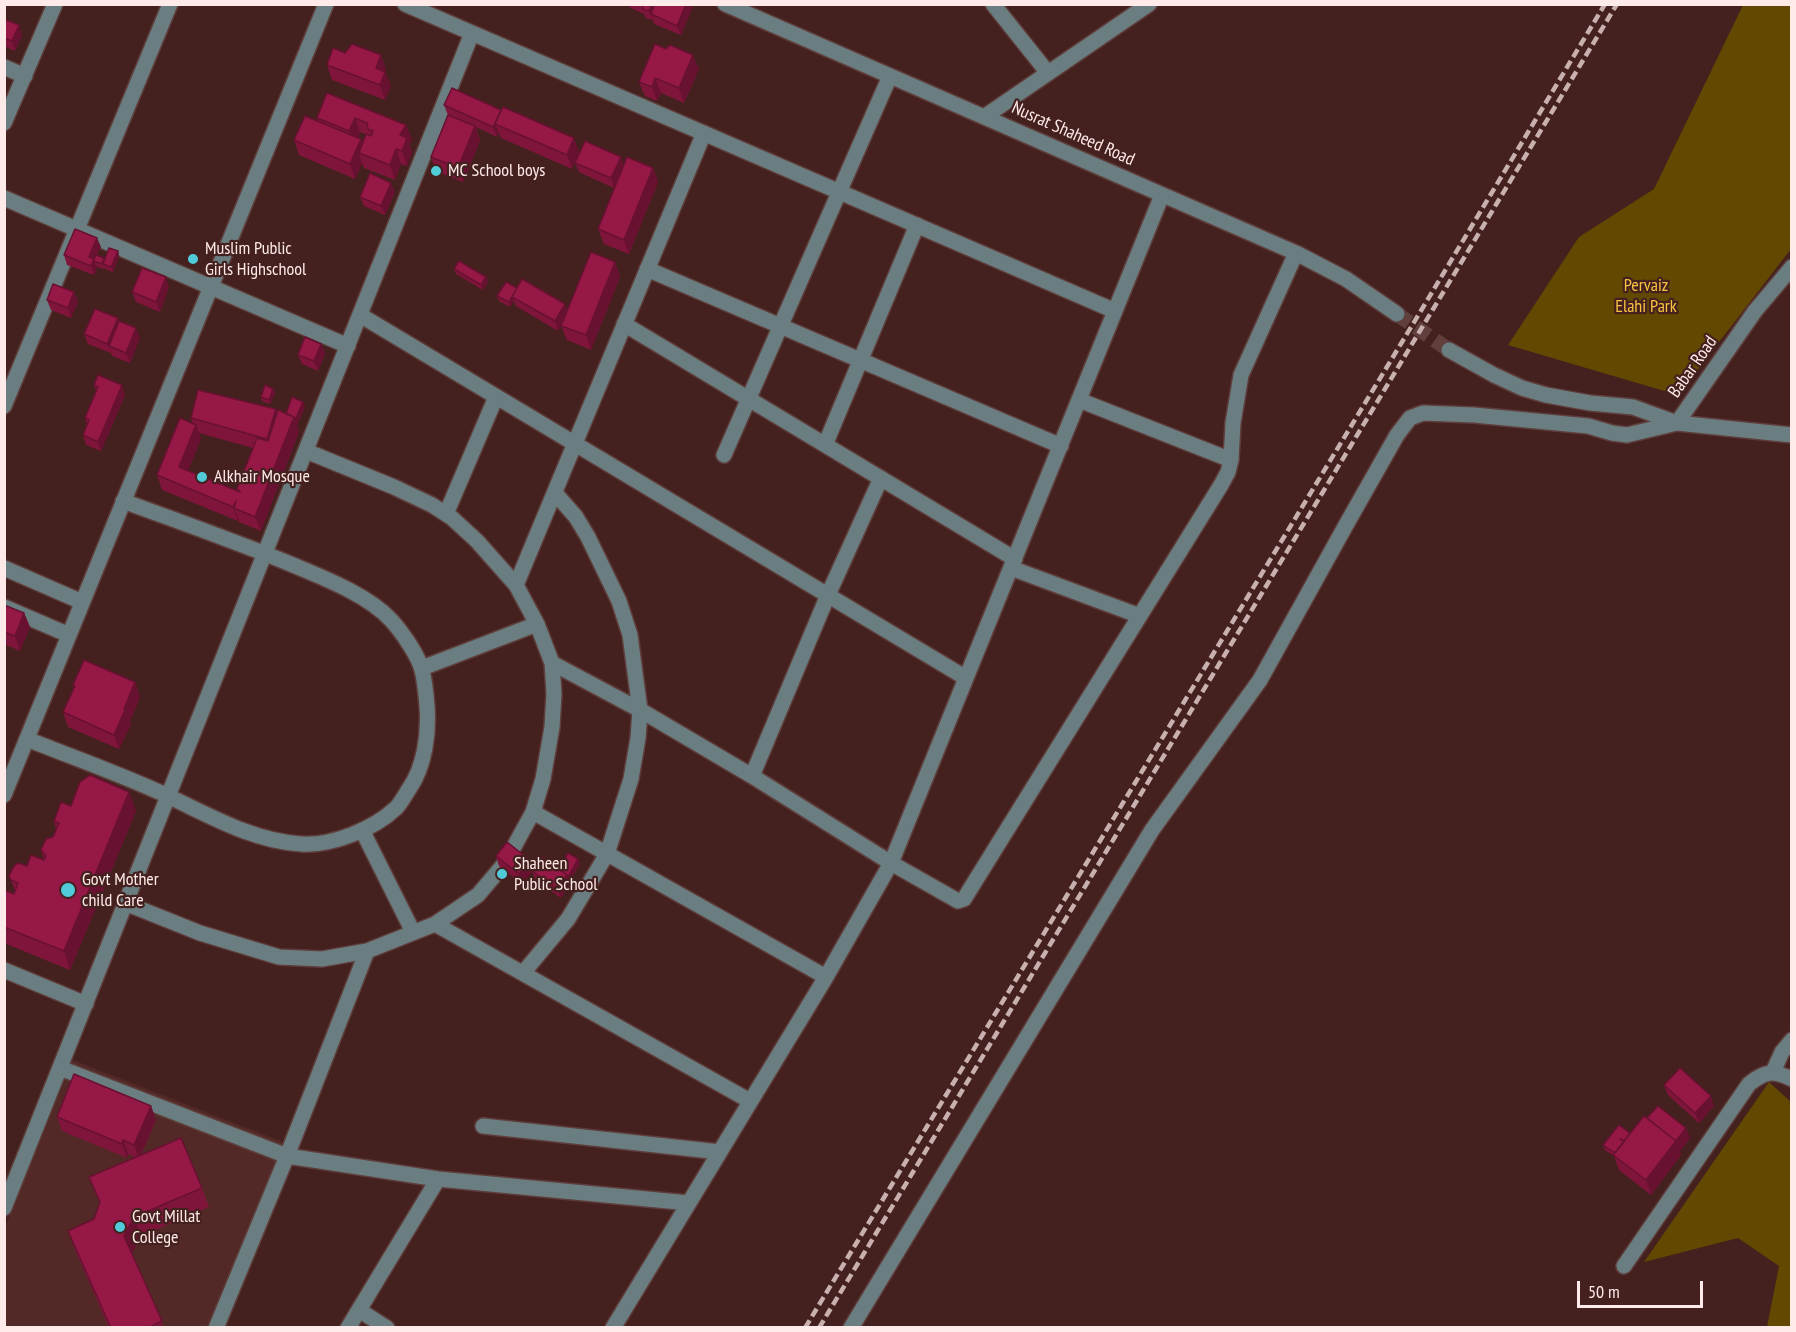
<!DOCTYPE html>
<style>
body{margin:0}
#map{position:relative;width:1796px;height:1332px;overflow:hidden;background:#44211f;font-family:"PT Sans Narrow",sans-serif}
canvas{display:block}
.frame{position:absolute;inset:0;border:6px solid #feeae8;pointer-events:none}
.scale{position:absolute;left:1577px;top:1281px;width:126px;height:27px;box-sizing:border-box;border:3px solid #feeae8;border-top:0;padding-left:8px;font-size:18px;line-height:21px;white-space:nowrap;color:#feeae8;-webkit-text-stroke:4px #44211f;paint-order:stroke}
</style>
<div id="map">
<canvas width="1796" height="1332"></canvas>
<div class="frame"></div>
<div class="scale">50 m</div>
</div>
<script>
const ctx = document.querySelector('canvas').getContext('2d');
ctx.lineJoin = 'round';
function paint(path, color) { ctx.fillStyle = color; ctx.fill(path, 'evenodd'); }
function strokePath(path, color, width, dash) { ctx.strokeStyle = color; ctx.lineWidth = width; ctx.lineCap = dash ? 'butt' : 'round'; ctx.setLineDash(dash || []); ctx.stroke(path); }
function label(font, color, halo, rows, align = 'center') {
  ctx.font = font + ' "PT Sans Narrow",sans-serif'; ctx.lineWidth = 4.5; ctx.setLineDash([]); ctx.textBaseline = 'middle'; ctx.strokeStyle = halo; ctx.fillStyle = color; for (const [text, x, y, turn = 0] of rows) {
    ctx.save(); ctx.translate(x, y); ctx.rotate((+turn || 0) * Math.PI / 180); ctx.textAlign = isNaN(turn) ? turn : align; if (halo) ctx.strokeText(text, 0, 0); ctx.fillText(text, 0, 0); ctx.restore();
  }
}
paint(new Path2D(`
 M73,1060L283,1142L210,1327H5L4,1229Z`), '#522926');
paint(new Path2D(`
 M1743,5H1791V249L1678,395L1508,345L1579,237L1654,189Z
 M1769,1082L1791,1102V1327H1767L1779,1266L1738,1238L1644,1262Z`), '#624800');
strokePath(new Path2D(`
 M1397,314L1449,350`), '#603f3d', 15, [15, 8]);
const minor = new Path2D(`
 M405,4L1115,311
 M725,4L1296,253L1346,279L1397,314
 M993,4L1048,73
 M4,67L25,76
 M984,117L1149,4
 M4,123L55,4
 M4,198L348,346
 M647,269L1061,446
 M360,315L966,678
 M624,324L1015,559
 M1449,350L1494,375L1522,388L1546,395L1590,403L1633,407L1677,423L1755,311L1792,267
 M1079,400L1231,460
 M4,406L170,4
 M825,445L917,225
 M724,455L890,76
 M446,514L496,397
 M4,568L82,602
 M1011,568L1140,616
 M516,585L704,133
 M4,607L69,635
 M552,663L640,710L752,776L891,863L958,901L964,899L1221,485L1228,472L1231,460L1233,423L1241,375L1296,253
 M422,668L537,624
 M27,739C74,758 123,775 170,797C212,817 254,841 301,844C332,846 374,829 396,808C401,803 405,795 409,789C425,766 429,733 427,706C426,694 425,682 422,670C418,655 402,632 391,620C368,595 324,578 293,565C237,542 180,522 123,501
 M752,776L828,595L881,478
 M4,795L326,4
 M533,812L826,977
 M362,830L413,932
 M125,903L200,933L279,957L322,959L367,951L435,924L478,895L505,863L533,812L543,779L552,727L554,694L552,663L537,624L516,585L477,541L452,518L432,505L394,487L306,451
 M435,924L750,1101
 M4,970L86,1004
 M523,973L568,919L607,854L631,779L638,738L640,710L630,635L619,601L588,537L576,517L555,493
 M60,1068L287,1156L438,1179L689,1203
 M1773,1072L1782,1052L1792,1040
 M483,1126L720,1152
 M4,1208L472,33
 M1624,1266L1749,1084C1765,1071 1773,1070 1792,1079
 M359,1310L387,1328
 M216,1328L287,1156L367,951
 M348,1328L438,1179
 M613,1328L826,977L891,863L1162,195
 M851,1328L1152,830L1260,680L1346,525L1397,435L1410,418L1423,413L1474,415L1588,426L1612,433L1627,435L1677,423L1792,435`);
strokePath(minor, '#5e3d3b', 18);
strokePath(minor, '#6a7e81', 15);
strokePath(new Path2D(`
 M805,1328L1422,309L1605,4
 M819,1328L1617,4`), '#c8b0ae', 4.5, [9, 4.5]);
paint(new Path2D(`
 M628,4H694L681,35L654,24L653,20L646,18L644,14L629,7Z
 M4,19L22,35L15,51L4,46Z
 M327,65L386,69L385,72L391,86L385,100L332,80Z
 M699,69L684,103L661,93L657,101L645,96L639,82Z
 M327,93L406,125L412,140L409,144L412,152L407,166L401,164L395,180L364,168L362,163L355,179L299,155L294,140L318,121L317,118ZM360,132L368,135L362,144L361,139L358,138Z
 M444,105L579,152L572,169L501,138L499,133L497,137L476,127L480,141L463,182L436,171L431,157L448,115Z
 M621,157L624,166L653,168L658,182L629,254L604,244L598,229L620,175L614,188L579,172L575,163Z
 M395,192L385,215L364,206L360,197Z
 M101,247L97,255L104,258L105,260L118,251L119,256L113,272L105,269L104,267L103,269L96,266L97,268L94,275L67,265L64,255Z
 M615,262L620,277L591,350L567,340L561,326L558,331L516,306L514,301L510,307L499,301L497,296L517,288L567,311Z
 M454,269L486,277L488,282L483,290L456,274Z
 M169,287L160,312L136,302L132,292Z
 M74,292L78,302L71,318L51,310L47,300Z
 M118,318L119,321L140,338L130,363L112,356L111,353L88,344L84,334Z
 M321,344L325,353L318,371L302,364L298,355Z
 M94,385L125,395L101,451L86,445L83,435L87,425L85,418L96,391Z
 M273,389L275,393L270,404L262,401L261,397Z
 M305,407L297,425L299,432L261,531L239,522V520L238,521L162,490L157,475L193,424L191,418L277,412L286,414ZM199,433L253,448L237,489L238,491L188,470L201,439Z
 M4,605L24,613L30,627L20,651L4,644Z
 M135,682L140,697L130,721L131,724L119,749L68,727L63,712L74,688L73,685Z
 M129,792L136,811L70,970L4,943V890L14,894L15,891L11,880L27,866L44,860L41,850L53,837L56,829L54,821L71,806Z
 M496,856L533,870L555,866L578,859L580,864L569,881L570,884L561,898L536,881L532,871L522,884L499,866Z
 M1664,1085L1714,1106L1699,1123L1668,1095Z
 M151,1106L156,1120L141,1155L202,1188L209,1207L141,1236L132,1253L164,1328H109L75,1250L68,1231L94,1219L100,1204L89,1177L135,1157L128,1154L127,1158L62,1131L57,1117Z
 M1648,1119L1690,1138L1680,1151L1681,1155L1651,1195L1619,1170L1614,1156L1605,1150L1603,1145L1630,1133Z`), '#80153c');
paint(new Path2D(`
 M652,4H660L651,14L653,21L649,11Z
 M686,4H694L681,35L677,26Z
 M19,25L22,35L15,51L12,41Z
 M381,55L386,69L385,72L391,86L385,100L380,85L376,68Z
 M693,55L699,69L684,103L679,88Z
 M655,78L661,93L657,101L652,87Z
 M501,110L495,124L499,133L497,137L493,127Z
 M355,118L360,132L355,145L349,131Z
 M406,125L412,140L409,144L412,152L407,166L402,151L400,135Z
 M475,126L480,141L463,182L458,168Z
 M574,138L579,152L572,169L567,155Z
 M361,139L366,154L359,153L362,163L355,179L350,164Z
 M396,149L401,164L395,180L390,165Z
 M621,157L624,167L614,188L611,178Z
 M653,168L658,182L629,254L624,240Z
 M391,183L395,192L385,215L381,206Z
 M97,238L101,247L94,261L97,268L94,275L91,266L89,257Z
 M118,251L119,256L113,272L111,267Z
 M615,262L620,277L591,350L586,335Z
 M166,277L169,287L160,312L156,302Z
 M486,277L488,282L483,290L481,285Z
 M517,288L512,297L514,301L510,307L509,302Z
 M74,292L78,302L71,318L68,308Z
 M565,304L568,314L558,331L555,321Z
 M118,318L121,328L109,346L111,353L107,344Z
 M136,328L140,338L130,363L126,353Z
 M321,344L325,353L318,371L314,361Z
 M122,385L125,395L101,451L98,442Z
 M273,389L275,393L270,404L269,400Z
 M303,402L305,407L297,425L299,432L261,531L255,517L294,417Z
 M276,409L281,423L272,454L267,439Z
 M196,425L201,439L184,481L179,467Z
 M236,501L234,508L239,520L238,521L233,507Z
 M24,613L30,627L20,651L15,636Z
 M135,682L140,697L130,721L131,724L119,749L114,735L124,709Z
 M129,792L136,811L70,970L64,951Z
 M578,859L580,864L569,881L568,877Z
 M530,860L534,870L522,884L519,874Z
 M567,875L570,884L561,898L557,888Z
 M1711,1096L1714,1106L1699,1123L1695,1113Z
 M151,1106L156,1120L139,1159L134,1145Z
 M1686,1128L1690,1138L1680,1151L1681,1155L1651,1195L1646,1180Z
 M123,1140L128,1154L127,1158L122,1144Z
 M134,1217L141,1236L131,1255L124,1236Z`), '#681131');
const building = new Path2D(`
 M642,4H652L649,11L642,9L644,5Z
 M655,4H686L677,26L651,14Z
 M4,19L19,25L12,41L4,38Z
 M352,44L381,55L376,68L385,72L380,85L327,65L333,48L345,53Z
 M655,44L666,49L670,45L693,55L679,88L655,78L652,87L639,82Z
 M452,88L501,110L493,127L444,105Z
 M327,93L406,125L400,135L407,138L402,151L396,149L390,165L359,153L366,134L371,136L373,131L368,129L367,123L355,118L349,131L317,118Z
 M503,107L574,138L567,155L495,124Z
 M448,115L475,126L458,168L431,157Z
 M305,116L361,139L350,164L294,140Z
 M585,141L621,157L611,178L575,163Z
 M627,157L653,168L624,240L598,229Z
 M370,173L391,183L381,206L360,197Z
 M75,229L97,238L89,257L94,259L91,266L64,255Z
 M109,248L118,251L111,267L103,264Z
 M591,252L615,262L586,335L561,326Z
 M96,255L104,258L102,264L94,261V259Z
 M459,261L486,277L481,285L454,269Z
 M142,268L166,277L156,302L132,292Z
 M522,279L565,304L555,321L512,297Z
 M506,282L517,288L509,302L497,296Z
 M53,284L74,292L68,308L47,300Z
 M95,309L118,318L107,344L84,334Z
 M119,321L136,328L126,353L109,346Z
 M305,337L321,344L314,361L298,355Z
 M98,375L122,385L98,442L83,435L89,420L85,418L98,387L94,385Z
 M265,385L273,389L269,400L261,397Z
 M198,390L276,409L267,439L191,418Z
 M292,397L303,402L295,420L294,417L286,414Z
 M278,410L294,417L255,517L234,508L236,501L233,507L157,475L180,418L196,425L179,467L240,492V491L237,489L257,438L268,441Z
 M4,605L24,613L15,636L4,632Z
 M84,660L135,682L124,709L125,710L114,735L63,712L75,686L73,685Z
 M90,775L129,792L64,951L4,927V890L14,894L18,883L11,880L9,876L14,866L18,863L27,866L31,855L44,860L46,856L41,850L46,839L53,837L59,823L54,821L61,802L71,806L80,782Z
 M507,842L530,860L519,874L496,856Z
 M568,853L578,859L568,877L567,875L555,866L558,862L562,864Z
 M542,857L567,875L557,888L532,871Z
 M1680,1068L1711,1096L1695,1113L1664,1085Z
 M74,1074L151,1106L134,1145L123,1140L122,1144L57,1117Z
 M1658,1106L1686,1128L1676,1141L1647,1118Z
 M1644,1116L1676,1141L1646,1180L1613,1155Z
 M1619,1125L1630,1133L1624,1141L1620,1139L1624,1142L1615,1153L1603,1145Z
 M181,1138L202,1188L134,1217L124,1236L162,1321L148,1328H111L68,1231L94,1219L100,1202L89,1177Z`);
paint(building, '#951846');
strokePath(building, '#681131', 1.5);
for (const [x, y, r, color] of [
 [436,171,6,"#52cbd9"],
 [193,259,6,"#52cbd9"],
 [202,477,6,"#52cbd9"],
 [502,874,6,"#52cbd9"],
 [68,890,8,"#52cbd9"],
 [120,1227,6,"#52cbd9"]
]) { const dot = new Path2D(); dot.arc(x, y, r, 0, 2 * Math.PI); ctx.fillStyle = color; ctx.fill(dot); strokePath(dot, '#44211f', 2); }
label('18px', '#feeae8', '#44211f', [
 ["Nusrat Shaheed Road",1073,134,24],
 ["Babar Road",1693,367,-55]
]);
label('18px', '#feeae8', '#44211f', [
 ["MC School boys",448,171],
 ["Muslim Public",205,249],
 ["Girls Highschool",205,270],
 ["Alkhair Mosque",214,477],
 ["Shaheen",514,864],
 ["Public School",514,885],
 ["Govt Mother",82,880],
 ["child Care",82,901],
 ["Govt Millat",132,1217],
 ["College",132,1238]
], 'left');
label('18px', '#f8c341', '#44211f', [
 ["Pervaiz",1646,286],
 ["Elahi Park",1646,307]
]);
</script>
